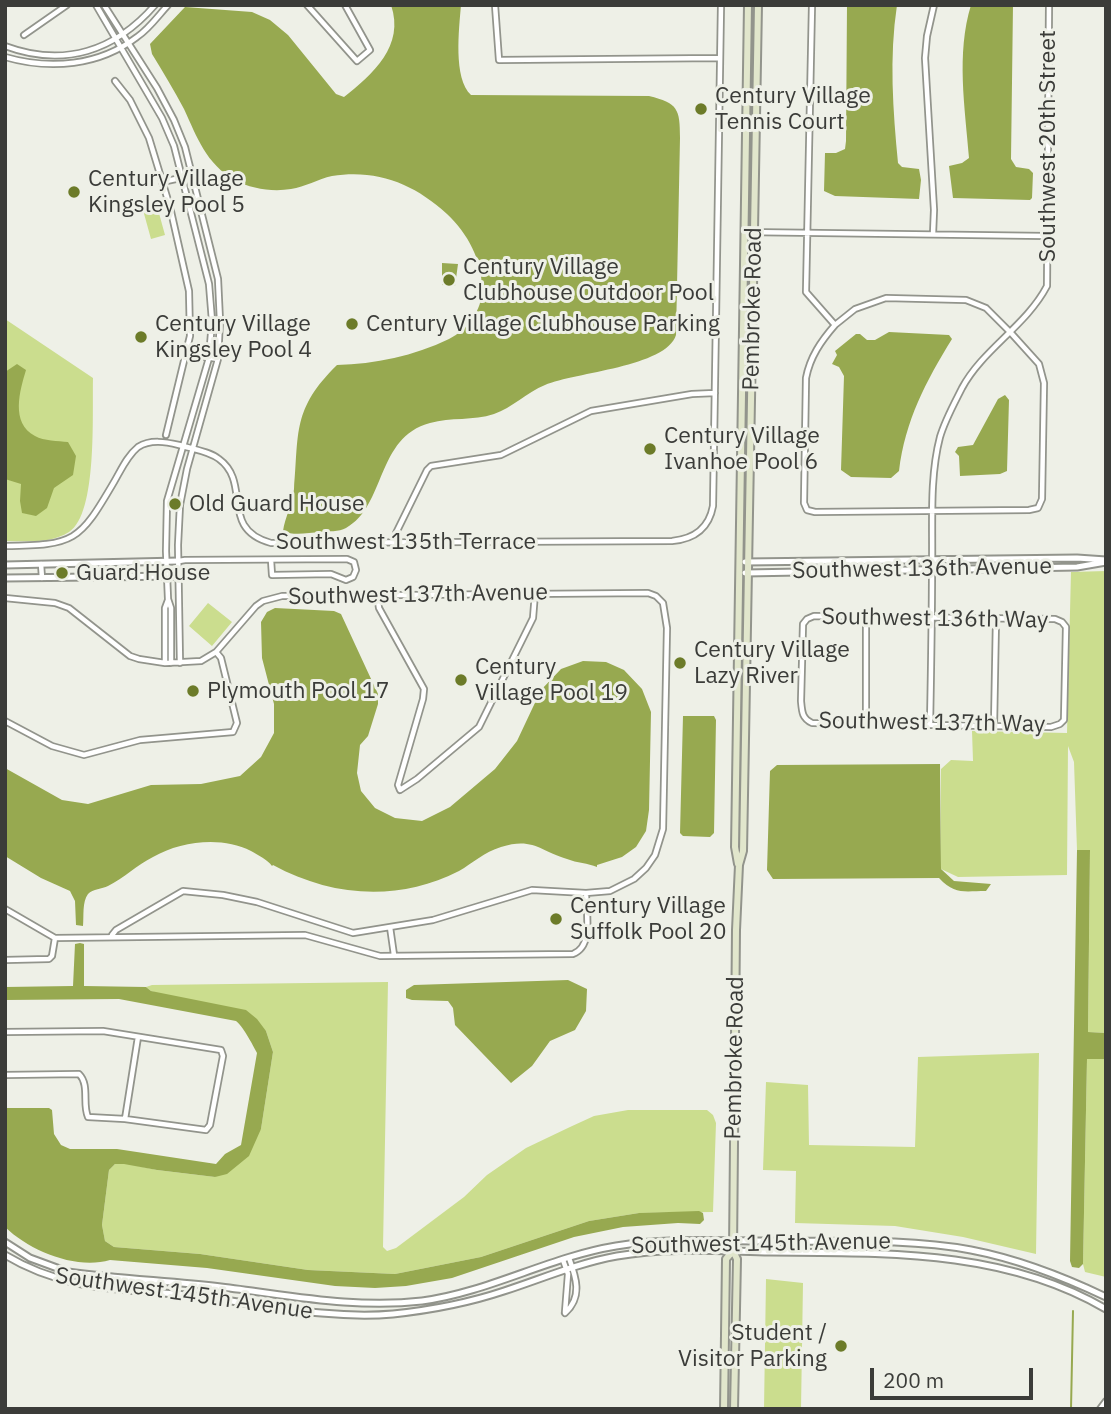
<!DOCTYPE html>
<style>
body{margin:0}
#map{position:relative;width:1111px;height:1414px;overflow:hidden;background:#eef0e7;font-family:"IBM Plex Sans",sans-serif}
canvas{display:block}
.frame{position:absolute;inset:0;border:7px solid #3b3c39;pointer-events:none}
.scale{position:absolute;left:870px;top:1368px;width:163px;height:32px;box-sizing:border-box;border:4px solid #3b3c39;border-top:0;padding-left:9px;font-size:21px;line-height:24px;white-space:nowrap;color:#3b3c39;-webkit-text-stroke:5px #eef0e7;paint-order:stroke}
</style>
<div id="map">
<canvas width="1111" height="1414"></canvas>
<div class="frame"></div>
<div class="scale">200 m</div>
</div>
<script>
const ctx = document.querySelector('canvas').getContext('2d');
ctx.lineJoin = 'round';
function paint(path, color) { ctx.fillStyle = color; ctx.fill(path, 'evenodd'); }
function strokePath(path, color, width, dash) { ctx.strokeStyle = color; ctx.lineWidth = width; ctx.lineCap = dash ? 'butt' : 'round'; ctx.setLineDash(dash || []); ctx.stroke(path); }
function label(font, color, halo, rows, align = 'center') {
  ctx.font = font + ' "IBM Plex Sans",sans-serif'; ctx.lineWidth = 6; ctx.setLineDash([]); ctx.textBaseline = 'middle'; ctx.strokeStyle = halo; ctx.fillStyle = color; for (const [text, x, y, turn = 0] of rows) {
    ctx.save(); ctx.translate(x, y); ctx.rotate((+turn || 0) * Math.PI / 180); ctx.textAlign = isNaN(turn) ? turn : align; if (halo) ctx.strokeText(text, 0, 0); ctx.fillText(text, 0, 0); ctx.restore();
  }
}
paint(new Path2D(`
 M157,206L165,235L151,239L143,210Z
 M5,319L93,378C92,411 98,514 69,532C50,544 27,541 5,541Z
 M1106,571V1033L1088,1032L1090,850H1077L1074,762L1068,746L1067,875L958,877L941,869V769L951,760L973,761L972,731L1067,733L1071,572Z
 M208,603L232,622L212,646L189,626Z
 M388,982L383,1247L387,1251L396,1248L464,1197L487,1175L526,1148L570,1127L594,1116L628,1110H707L713,1115L716,1123L713,1212L639,1213L589,1221L481,1257L395,1274L308,1270L200,1254L114,1247L105,1241L102,1225L109,1170L115,1164L124,1163L157,1170L215,1177L261,1129L273,1052L266,1031L151,991L146,987L152,985Z
 M1039,1053L1036,1254L963,1237L895,1226L795,1223L796,1171L763,1170L766,1082L808,1085L809,1145L915,1147L918,1057Z
 M1087,1059H1106V1277L1085,1272L1083,1264Z
 M766,1279L803,1283L801,1409H764Z`), '#cbdd8e');
paint(new Path2D(`
 M391,5H461C459,29 453,78 471,95L649,96C678,103 680,109 680,138L676,335C666,367 576,372 545,385C527,392 512,408 494,414C473,421 451,417 430,423C376,437 386,506 346,528C339,532 328,531 320,532C308,533 293,536 283,531C285,517 293,503 294,489C299,433 292,409 337,365C375,364 414,356 449,339C468,329 482,311 482,289C482,260 468,234 447,214C414,184 378,169 332,176C318,179 305,187 291,189C273,192 251,189 235,180C206,164 197,137 184,109C174,90 163,72 152,54L150,44L185,7L252,12L270,20L288,35L336,94L344,97C373,74 405,46 391,5Z
 M847,5H897C889,58 893,110 898,163L902,167L919,169L921,180L919,199L835,196L824,191L825,153H836L845,149L846,141Z
 M971,5H1013L1011,159L1016,167L1029,169L1033,173L1032,198L1030,200L953,198L949,166L962,163L969,158C965,107 956,54 971,5Z
 M442,263L458,264L455,286L442,285Z
 M889,332L949,335L952,339C926,381 905,421 899,471L891,478L851,477L841,470L844,376L839,367L832,364L837,355L835,351L856,334H860L867,340H875Z
 M17,364L26,370C20,390 10,423 35,436C44,441 58,441 68,442L76,456L73,475L54,488L47,508L36,516L22,513L20,501L21,484L5,479V372Z
 M1005,395L1009,400L1007,471L1000,474L960,476L959,456L955,452L958,447L973,445L998,399Z
 M275,608L334,611L341,614L378,694V704L368,736L360,745L357,773L361,791L375,808L395,818L422,821L450,807L495,769L517,741L541,690L561,669L583,661L606,662L624,670L642,689L651,712L649,810L646,831L636,847L622,857L597,865V867C588,863 577,863 567,859C540,851 533,837 501,847C484,852 473,863 459,871C398,902 332,897 273,865L272,866C268,860 258,855 251,851C222,836 181,841 153,857C137,865 124,878 108,886C102,889 93,889 88,894C82,902 84,916 83,926L76,925L75,901L70,891L41,878L5,856V768L62,800L88,804L151,785L201,784L240,776L261,757L274,733V704L262,658L261,622L267,612Z
 M683,716H714L716,720L714,833L710,837L683,836L680,833Z
 M940,764L941,869L954,881L991,884L986,891C964,891 955,895 939,878L773,879L767,870L770,771L777,765Z
 M1077,850H1090L1088,1032L1106,1033V1059H1087L1083,1264L1079,1268L1072,1267L1070,1261Z
 M80,943L84,944V986L146,987L151,991L246,1010L257,1019L266,1031L273,1052L261,1129L249,1156L227,1174L215,1177L157,1170L124,1164H115L109,1170L102,1225L105,1241L114,1247L200,1254L308,1270L395,1274L481,1257L589,1221L639,1213L699,1211L703,1213L704,1220L700,1224L678,1223L623,1227L574,1237L452,1278L406,1286L375,1288L335,1286L207,1268L110,1260C76,1270 30,1251 5,1227V1108H49L52,1110L54,1134L61,1145L70,1149H117L216,1164L225,1154L241,1145L257,1053C253,1045 242,1025 236,1021L119,999L5,1000V987L73,986L75,944Z
 M568,980L587,989L586,1011L575,1030L550,1041L532,1066L511,1083L455,1025L453,1008L448,1001L412,1000L406,998V990L414,985Z`), '#97a950');
strokePath(new Path2D(`
 M1071,1409L1073,1311`), '#97a950', 2);
const minor = new Path2D(`
 M96,5L162,118L174,146L209,284L212,321L209,358L167,501L166,551L168,599L171,608V663
 M104,5L157,88L174,120L185,147L218,279L220,321L218,359L187,469L180,505L178,545L180,663
 M307,5L357,61L370,50L345,5
 M495,5L499,60L720,58
 M812,5L806,292L835,325C821,341 810,357 806,378L804,503L807,510L815,512L1029,510L1038,508L1042,499L1044,383L1039,364L1011,333L986,308L966,300L886,298L855,309L835,325
 M24,35L67,5
 M5,46C64,68 115,51 155,5
 M5,57C50,70 99,66 137,37C149,29 158,16 168,5
 M115,81L130,100L149,138L170,207L189,291L190,336L166,435
 M162,182L185,177
 M745,232L1046,236
 M933,234L934,210L925,58L927,36L934,5
 M186,354L218,359
 M394,544L396,533L427,470L431,466L501,455L591,411L692,394L715,393
 M5,546C75,545 79,542 114,482C121,470 127,456 138,447C151,439 166,442 179,445C192,449 209,451 219,459C252,483 219,529 271,543L672,541C694,539 709,528 713,506L721,5
 M179,561L185,560L347,559L354,562L356,570L353,577L346,580L331,574L272,575L271,560
 M41,564L42,578
 M377,595L379,608L424,689L423,699L398,785L400,790L417,779L479,727L533,618L535,593
 M5,598L55,603L69,608L130,656L139,659L165,663L201,661L216,652L256,606L263,601L282,596L648,593L656,596L663,603L667,628L663,829L655,855L646,868L634,879L610,891L586,893L532,890L433,920L353,933L257,902L223,895L183,891L116,930L112,935
 M814,616L1055,619L1062,622L1066,627L1064,720L1060,724L1051,727L812,723C802,718 802,712 801,701L803,624L807,619Z
 M866,617V724
 M165,663V608L168,600
 M5,721L52,746L84,755L140,740L233,732L237,723L221,658L216,652
 M930,725C931,673 932,622 932,570C933,527 929,479 940,437C945,420 954,404 962,388C983,349 1026,326 1047,286L1049,5
 M994,726L996,619
 M5,909L55,938
 M390,927L394,955
 M55,938L305,935L380,956L573,954C594,946 586,912 586,893
 M5,960L49,959L52,956L55,938
 M5,1032L103,1031L221,1050L223,1056L210,1125L206,1130L125,1119L88,1117C82,1104 90,1085 79,1074L5,1075
 M125,1119L138,1037
 M563,1260L568,1274L565,1312
 M565,1313C583,1297 576,1277 569,1258
 M1100,1409L1106,1401`);
const tertiary = new Path2D(`
 M745,562L1077,558L1106,560
 M5,565L179,561
 M745,573L1077,567L1106,562
 M5,578L180,576
 M5,1242L30,1258L68,1272C119,1279 170,1281 221,1287C289,1295 354,1309 422,1301C489,1292 549,1257 616,1246C666,1238 718,1241 769,1241C836,1242 905,1238 971,1250C1018,1259 1062,1276 1106,1297
 M5,1255C65,1291 119,1288 185,1295C254,1302 324,1320 393,1314C431,1310 468,1303 504,1291C541,1279 578,1263 617,1256C667,1247 719,1251 770,1252C884,1253 1004,1249 1106,1309`);
const secondary = new Path2D(`
 M738,864L735,847L748,5
 M724,1409L726,1259L733,1251
 M734,1409L737,1259L733,1251L736,930L739,865L743,851L758,5`);
strokePath(minor, '#92948c', 8);
strokePath(tertiary, '#92948c', 9);
strokePath(secondary, '#92948c', 10);
strokePath(minor, '#fff', 4.5);
strokePath(tertiary, '#fff', 5);
strokePath(secondary, '#e1e6cc', 6);
for (const [x, y, r, color] of [
 [701,109,7,"#6c7b29"],
 [74,192,7,"#6c7b29"],
 [449,280,7,"#6c7b29"],
 [352,324,7,"#6c7b29"],
 [141,337,7,"#6c7b29"],
 [650,449,7,"#6c7b29"],
 [175,504,7,"#6c7b29"],
 [62,573,7,"#6c7b29"],
 [680,663,7,"#6c7b29"],
 [461,680,7,"#6c7b29"],
 [193,691,7,"#6c7b29"],
 [556,919,7,"#6c7b29"],
 [841,1346,7,"#6c7b29"]
]) { const dot = new Path2D(); dot.arc(x, y, r, 0, 2 * Math.PI); ctx.fillStyle = color; ctx.fill(dot); strokePath(dot, '#eef0e7', 2.5); }
label('23px', '#3b3c39', '#eef0e7', [
 ["Century Village",715,96],
 ["Tennis Court",715,122],
 ["Century Village",88,179],
 ["Kingsley Pool 5",88,205],
 ["Century Village",463,267],
 ["Clubhouse Outdoor Pool",463,293],
 ["Century Village",155,324],
 ["Kingsley Pool 4",155,350],
 ["Century Village Clubhouse Parking",366,324],
 ["Century Village",664,436],
 ["Ivanhoe Pool 6",664,462],
 ["Old Guard House",189,504],
 ["Guard House",76,573],
 ["Century Village",694,650],
 ["Lazy River",694,676],
 ["Century",475,667],
 ["Village Pool 19",475,693],
 ["Plymouth Pool 17",207,691],
 ["Century Village",570,906],
 ["Suffolk Pool 20",570,932],
 ["Student /",827,1333,"right"],
 ["Visitor Parking",827,1359,"right"]
], 'left');
label('23px', '#3b3c39', '#eef0e7', [
 ["Southwest 20th Street",1048,146,-90],
 ["Pembroke Road",753,309,-89],
 ["Southwest 135th Terrace",406,542],
 ["Southwest 136th Avenue",922,569,-1],
 ["Southwest 137th Avenue",418,595,-1],
 ["Southwest 136th Way",935,619,1],
 ["Southwest 137th Way",932,723,1],
 ["Pembroke Road",735,1058,-89],
 ["Southwest 145th Avenue",761,1244,-1],
 ["Southwest 145th Avenue",184,1294,8]
]);
</script>
